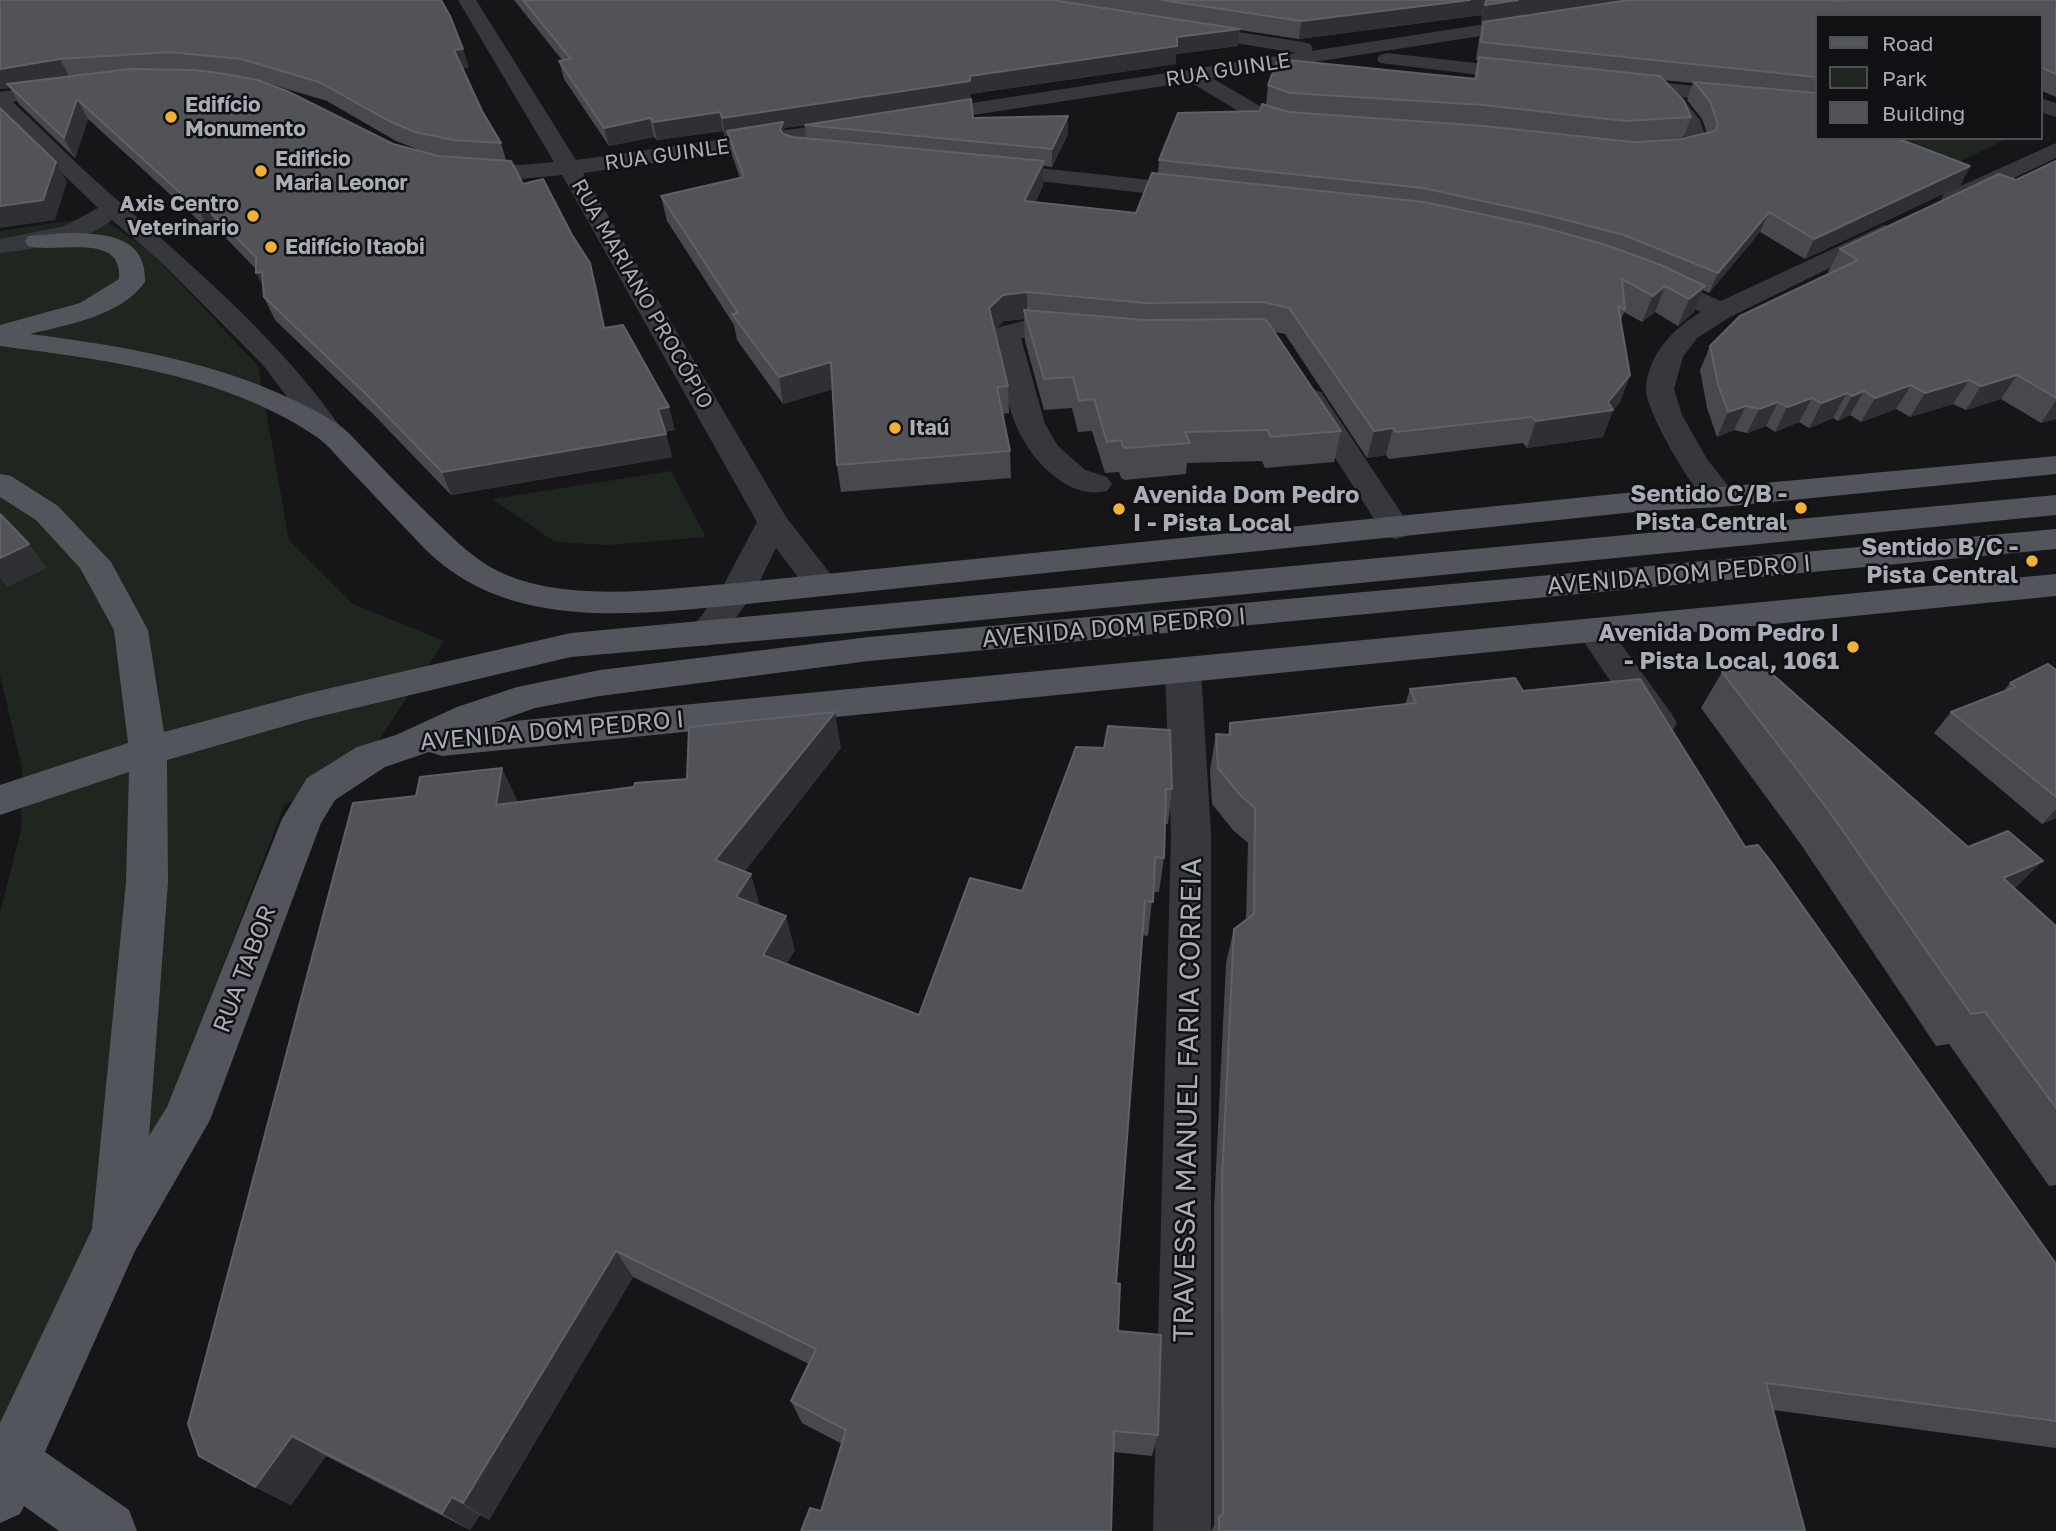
<!DOCTYPE html>
<meta charset="utf-8">
<style>
body{margin:0}
#map{position:relative;width:2056px;height:1531px;overflow:hidden;background:#161618;font-family:"Golos Text",sans-serif}
canvas{display:block}
.legend{position:absolute;left:1815px;top:14px;width:228px;height:126px;box-sizing:border-box;background:#111113;border:2px solid #4d4f55;margin:0;padding:9px 12px;list-style:none;font-size:21px;color:#a8adb8}
.legend li{display:flex;align-items:center;gap:14px;height:35px}
.legend b{width:35px;border:2px solid #4d4f55}
</style>
<div id="map">
<canvas width="2056" height="1531"></canvas>
<ul class="legend">
<li><b style="height:9px;background:#53555c"></b>Road</li>
<li><b style="height:19px;background:#1e261f"></b>Park</li>
<li><b style="height:19px;background:#525359"></b>Building</li>
</ul>
</div>
<script>
const ctx = document.querySelector('canvas').getContext('2d');
ctx.lineJoin = 'round';
function paint(path, color) { ctx.fillStyle = color; ctx.fill(path, 'evenodd'); }
function strokePath(path, color, width, dash) { ctx.strokeStyle = color; ctx.lineWidth = width; ctx.lineCap = dash ? 'butt' : 'round'; ctx.setLineDash(dash || []); ctx.stroke(path); }
function label(font, color, halo, rows, align = 'center') {
  ctx.font = font + ' "Golos Text",sans-serif'; ctx.lineWidth = 5; ctx.setLineDash([]); ctx.textBaseline = 'middle'; ctx.strokeStyle = halo; ctx.fillStyle = color; for (const [text, x, y, turn = 0] of rows) {
    ctx.save(); ctx.translate(x, y); ctx.rotate((+turn || 0) * Math.PI / 180); ctx.textAlign = isNaN(turn) ? turn : align; if (halo) ctx.strokeText(text, 0, 0); ctx.fillText(text, 0, 0); ctx.restore();
  }
}
paint(new Path2D(`
 M1863,138H2009L1932,175Z
 M87,218L104,219L154,255L258,366L289,540L353,604L444,641L377,743L284,806L154,1146L0,1464V912L21,830L22,768L0,675V231Z
 M671,471L706,537L608,545L555,542L492,499Z`), '#1e261f');
paint(new Path2D(`
 M458,0H476L576,160L857,120L865,122L868,127L865,132L857,134L583,173L786,517L839,585L834,593L822,596L810,593L776,548L755,591L718,643L706,646L694,643L688,634L723,586L757,522L562,175L521,179L465,177L457,175L454,170L457,165L465,163L521,165L554,162Z
 M1531,17L1538,19L1541,23L1538,27L1212,78L1265,109L1310,118L1313,123L1310,128L1302,129L1250,118L1190,82L920,123L912,122L909,117L912,112L920,111L1297,53L1179,34L1176,30L1179,26L1186,24L1303,42L1310,44L1313,48L1311,51Z
 M1387,53L1529,69L1536,71L1539,75L1536,79L1529,81L1380,63L1377,59L1380,55Z
 M1620,78L1816,99V111L1681,97L1700,120L1708,144C1697,159 1663,161 1647,157L1644,152L1647,147L1686,140L1679,121L1654,94L1613,88L1610,84L1613,80Z
 M67,81L74,83L77,87L74,91L13,102C49,136 84,172 122,204C202,274 283,344 344,432L340,438L329,441L318,438L263,365L160,261L112,220C81,244 38,248 0,253V239L65,226L98,208L0,113V92Z
 M2040,98L2056,103V117L2040,112Z
 M2056,143V158L1961,203H1945L1941,198L1945,193Z
 M993,163L1197,185L1205,187L1209,192L1205,197L1197,199L985,175L982,170L985,165Z
 M1884,225L1893,227L1896,232L1893,237L1730,317L1697,338L1683,357L1674,389L1682,415L1707,459L1737,497L1732,504C1725,506 1718,508 1711,504C1694,495 1644,408 1646,388C1649,353 1673,329 1701,312L1641,284L1637,279L1641,274L1650,271L1659,274L1721,301Z
 M1023,321L1088,328L1092,334L1088,340L1078,342L1021,338L1045,424L1058,446L1085,470L1107,477L1112,484L1107,491C1067,501 1028,457 1015,423C1004,395 1000,363 992,334L996,328Z
 M1311,389L1321,392L1412,529L1407,536L1396,539L1385,536L1297,398L1301,392Z
 M1593,618L1605,622L1671,713L1677,723L1671,733L1658,737L1645,733L1576,630L1581,622Z
 M1183,657L1196,661L1201,670L1211,834V1531H1153L1171,834L1165,670L1170,661Z`), '#37383d');
paint(new Path2D(`
 M66,233C103,233 147,235 145,282C121,316 67,325 30,334C133,347 242,366 333,421C347,429 357,442 368,453C388,475 410,496 431,517C450,535 469,555 492,568C560,605 662,589 737,583L1645,491L1721,487L2056,456V474L1721,507L1645,511L737,605C631,615 507,631 425,549C399,522 374,495 348,468C337,457 328,444 314,435C222,374 106,360 0,346V325L80,303L119,279C123,231 57,254 28,246L25,241L28,236Z
 M0,474L11,476L58,506L111,562L148,630L164,732L309,693L571,633L2056,495V515L848,633L571,657L309,719L167,760L168,882L149,1136L167,1107L282,819L307,778L357,747L396,735L457,707L517,687L600,670L869,637L2056,529V549L869,661L600,696L535,708L493,723L2056,574V596L442,756L429,752L385,767L335,800L321,823L210,1120L135,1251L45,1452L129,1510L137,1531H59L24,1506L20,1514L0,1523V1423L92,1229L126,882L129,772L0,815V785L128,743L114,630L80,568L36,520L0,497Z`), '#53555c');
paint(new Path2D(`
 M0,0L469,67L462,69L482,111L501,143L506,160L596,284L605,328L675,430L665,432L672,457L451,495L375,416L275,320L264,297L263,287L256,269L221,233L210,235L198,220L88,119L75,158L19,104L10,88L0,89ZM242,77L250,78L327,101L396,141L422,151L443,156H439L393,144Z
 M514,0H1626L1481,22L1482,15L1299,39L1240,30L1238,46L1176,54V64L970,94L973,118L1068,116V134L1052,167L1044,166L1043,186L1035,202L1136,213L1158,173L1159,160L1260,111L1266,105L1268,85L1474,79L1478,60H1476L1479,39L1483,22L1629,0H2056V97L2040,90V16H1816V138L1970,166L1960,186L1805,259L1760,232L1709,293L1703,290L1694,312L1678,326L1655,312L1642,322L1624,312L1621,320L1630,375L1620,402L1613,410L1603,437L1527,448L1523,443L1389,459L1386,455L1367,458L1285,334L1275,332L1341,431L1334,462L1265,468L1262,461L1187,463L1186,474L1125,480L1121,478L1119,472L1105,473L1092,431L1078,432L1072,408L1044,410L1025,341L1024,319L1004,321L994,330L1008,386L1009,413L1002,414L1010,451L1011,478L841,492L837,465L832,389L783,404L737,340L734,325L667,221L661,196L740,178L732,155L728,136L725,137L723,131L657,140L654,137L609,146L564,79L559,61L562,60ZM1663,80L1693,83L1687,100L1702,119L1707,133L1682,139L1629,141L1683,138L1691,117ZM805,125L806,139L793,137L785,135L784,128Z
 M2056,161V419L2041,423L2001,399L1966,410L1953,404L1910,417L1896,409L1861,422L1850,415L1838,421L1833,418L1809,428L1799,422L1775,432L1766,426L1747,433L1734,430L1717,437L1707,408L1700,370L1710,346L1830,273L1828,272L1840,249L2016,180Z
 M2056,670V818L2042,824L1934,733L1951,712L2003,692L2010,683Z
 M1722,672L2015,889L2056,926V1185L2049,1186L1949,1044L1936,1046L1802,846L1701,708Z
 M1410,689L1523,691L1745,847L2056,1264V1448L1773,1410L1805,1531H1211L1214,1526V1209L1226,963L1234,929L1246,919L1248,843L1233,830L1212,804L1210,770L1216,734L1228,735L1230,723L1405,705Z
 M1076,747L1172,789L1168,824H1165L1164,858L1159,892H1153L1148,936L1142,935L1116,1283L1118,1331L1158,1435L1152,1456L1114,1452L821,1511L842,1444L802,1423L791,1401L809,1364L633,1277L489,1520L480,1515L470,1530L326,1456L291,1505L255,1487L416,796L518,802L634,787L687,779L841,748L744,872L760,907L795,950L786,964L919,1015L1022,891Z`), '#47494d');
paint(new Path2D(`
 M1470,0H1486L1482,15L1299,39L1301,21Z
 M1518,0H1626L1481,22L1485,5Z
 M1240,29L1238,46L1176,54V64L970,94L971,100L784,128L786,146L727,131L728,136L725,137L722,118L970,76L1177,37Z
 M463,49L469,67L459,69L454,50Z
 M60,59L70,78L7,84L10,88L0,89V69Z
 M77,99L88,119L75,158L64,138Z
 M720,112L723,131L657,140L653,122Z
 M1068,116V134L1052,167V149Z
 M650,118L654,137L609,146L604,128Z
 M1044,161L1043,186L1024,226V201Z
 M56,162L67,182L55,220L0,228V206Z
 M1970,166L1960,186L1805,259L1814,239Z
 M210,212L221,233L210,235L200,213Z
 M1769,212L1760,232L1709,293L1718,273Z
 M590,263L596,284L610,350L604,328Z
 M262,272L267,295L256,273Z
 M1665,286L1655,312L1642,322L1653,296Z
 M1705,286L1694,312L1678,326L1689,299Z
 M1027,292V318L1024,310V319L1004,321L989,335V308L1003,295Z
 M831,362L834,389L783,404L779,377Z
 M1630,375L1620,402L1613,411L1603,437L1527,448L1536,421L1608,402Z
 M2017,375L2001,399L1966,410L1981,386Z
 M1969,380L1953,404L1910,417L1925,393Z
 M1911,385L1896,409L1861,422L1875,398Z
 M1864,391L1850,415L1838,421L1852,396Z
 M1847,393L1833,418L1809,428L1822,403Z
 M1812,398L1799,422L1775,432L1787,407Z
 M2056,401V419L2041,423Z
 M1778,402L1766,426L1747,433L1759,409Z
 M1746,406L1734,430L1717,437L1728,412Z
 M669,407L675,430L664,432L658,409Z
 M1393,428L1386,455L1367,458L1374,431Z
 M666,434L672,457L451,495L442,472Z
 M29,544L47,568L7,587L0,577V558Z
 M835,712L841,748L726,895L715,860Z
 M502,768L519,804L496,805Z
 M2056,809V818L2042,824Z
 M2043,861L2008,895L2003,878Z
 M751,874L761,909L736,897Z
 M786,916L795,950L772,988L763,955Z
 M616,1251L633,1277L489,1520L463,1503Z
 M292,1436L326,1456L291,1505L255,1487Z
 M452,1497L480,1515L470,1530L442,1513Z`), '#2f3033');
const building = new Path2D(`
 M0,0H441L450,16L463,49L454,50L482,111L501,143L453,140L415,132L389,121L319,82L241,59L169,52L60,59L0,69Z
 M523,0H1052L1240,29L1177,37V46L970,76V81L722,118L720,112L653,122L650,118L604,128L559,61L571,59Z
 M1162,0H1470L1301,21Z
 M1486,0H1518L1485,5Z
 M1629,0H1832L1834,1L1853,0H2056V74L2040,67V16H1816V77L1481,42L1483,22Z
 M1479,57L1660,76L1684,101L1691,117L1625,121L1483,105L1290,93L1268,85L1278,59L1476,79Z
 M130,69L194,70L226,74L257,80L287,91L393,144L439,156L511,161L523,184L543,179L572,235L590,263L604,328L623,325L669,407L658,409L666,434L442,472L365,393L264,297L262,272L256,273V257L210,212L200,213L187,199L77,99L64,138L7,84Z
 M1694,82L1816,93V138H1896L1970,166L1814,239L1769,212L1718,273L1624,235L1547,215L1423,188L1159,160L1178,113L1260,111L1262,104L1289,112L1484,126L1633,142L1682,139L1715,131L1718,124L1710,101Z
 M971,99L973,118L1068,116L1052,149L805,125Z
 M0,108L56,162L43,200L0,206Z
 M783,122L780,129L783,134L793,137L1044,161L1024,201L1136,213L1152,173L1424,202L1542,227L1606,245L1661,265L1705,286L1689,299L1665,286L1653,296L1622,279L1625,310L1618,306L1630,375L1608,402L1613,410L1536,421L1532,417L1396,432L1393,428L1374,431L1289,308L1263,302L1145,303L1027,292L1003,295L989,308L1008,386L997,387L1010,451L837,465L831,362L779,377L732,314L738,313L661,196L744,177L727,131Z
 M2056,161V398L2017,375L1981,386L1969,380L1925,393L1911,385L1875,398L1864,391L1852,396L1847,393L1822,403L1812,398L1787,407L1778,402L1759,409L1746,406L1728,412L1718,384L1710,346L1740,316L1858,260L1840,249L1999,174L2016,180Z
 M1024,310L1145,320L1262,319L1267,321L1341,431L1271,437L1267,430L1185,432L1190,443L1127,448L1123,447L1121,440L1107,442L1094,399L1079,401L1073,377L1044,379Z
 M0,514L29,544L0,558Z
 M2048,664L2056,670V797L1951,712L2015,687L2010,683Z
 M1763,666L1968,847L2008,831L2043,861L2003,878L2056,926V1108L1985,1012L1971,1014L1829,811L1722,672Z
 M1515,678L1523,691L1640,679L1745,847L1758,845L1772,863L2056,1264V1421L1766,1383L1805,1531H1219V1517L1223,1514L1222,1180L1234,929L1254,914L1255,808L1240,795L1218,768L1216,734L1230,735V723L1416,703L1410,689Z
 M835,712L715,860L751,874L736,897L786,916L763,955L919,1015L970,878L1022,891L1076,747L1104,748L1108,726L1170,730L1172,789H1166L1164,858L1155,857L1153,902L1145,901L1116,1283L1120,1284L1118,1331L1161,1335L1158,1435L1114,1431L1111,1531H801L810,1508L821,1511L846,1430L791,1401L816,1349L616,1251L463,1503L452,1497L442,1513L292,1436L255,1487L199,1456L188,1424L353,803L416,796L420,777L502,768L496,805L634,787L635,783L687,779L689,727Z`);
paint(building, '#525359');
strokePath(building, '#5f6168', 2);
for (const [x, y, r, color] of [
 [171,117,7,"#f2b134"],
 [261,171,7,"#f2b134"],
 [253,216,7,"#f2b134"],
 [271,247,7,"#f2b134"],
 [895,428,7,"#f2b134"],
 [1801,508,7,"#f2b134"],
 [1119,509,7,"#f2b134"],
 [2032,561,7,"#f2b134"],
 [1853,647,7,"#f2b134"]
]) { const dot = new Path2D(); dot.arc(x, y, r, 0, 2 * Math.PI); ctx.fillStyle = color; ctx.fill(dot); strokePath(dot, '#111113', 2.5); }
label('21px', '#a8adb8', '#111113', [
 ["RUA GUINLE",1228,70,-9],
 ["RUA GUINLE",667,155,-8],
 ["RUA MARIANO PROCÓPIO",642,294,60]
]);
label('bold 21px', '#a8adb8', '#111113', [
 ["Edifício",185,105],
 ["Monumento",185,129],
 ["Edificio",275,159],
 ["Maria Leonor",275,183],
 ["Axis Centro",239,204,"right"],
 ["Veterinario",239,228,"right"],
 ["Edifício Itaobi",285,247],
 ["Itaú",909,428]
], 'left');
label('bold 24px', '#a8adb8', '#111113', [
 ["Sentido C/B -",1787,494],
 ["Pista Central",1787,522],
 ["Avenida Dom Pedro",1133,495,"left"],
 ["I - Pista Local",1133,523,"left"],
 ["Sentido B/C -",2018,547],
 ["Pista Central",2018,575],
 ["Avenida Dom Pedro I",1839,633],
 ["- Pista Local, 1061",1839,661]
], 'right');
label('24px', '#a8adb8', '#111113', [
 ["AVENIDA DOM PEDRO I",1679,575,-5],
 ["AVENIDA DOM PEDRO I",1114,628,-5],
 ["AVENIDA DOM PEDRO I",552,731,-5],
 ["RUA TABOR",245,969,-69]
]);
label('28px', '#a8adb8', '#111113', [
 ["TRAVESSA MANUEL FARIA CORREIA",1188,1100,-89]
]);
</script>
